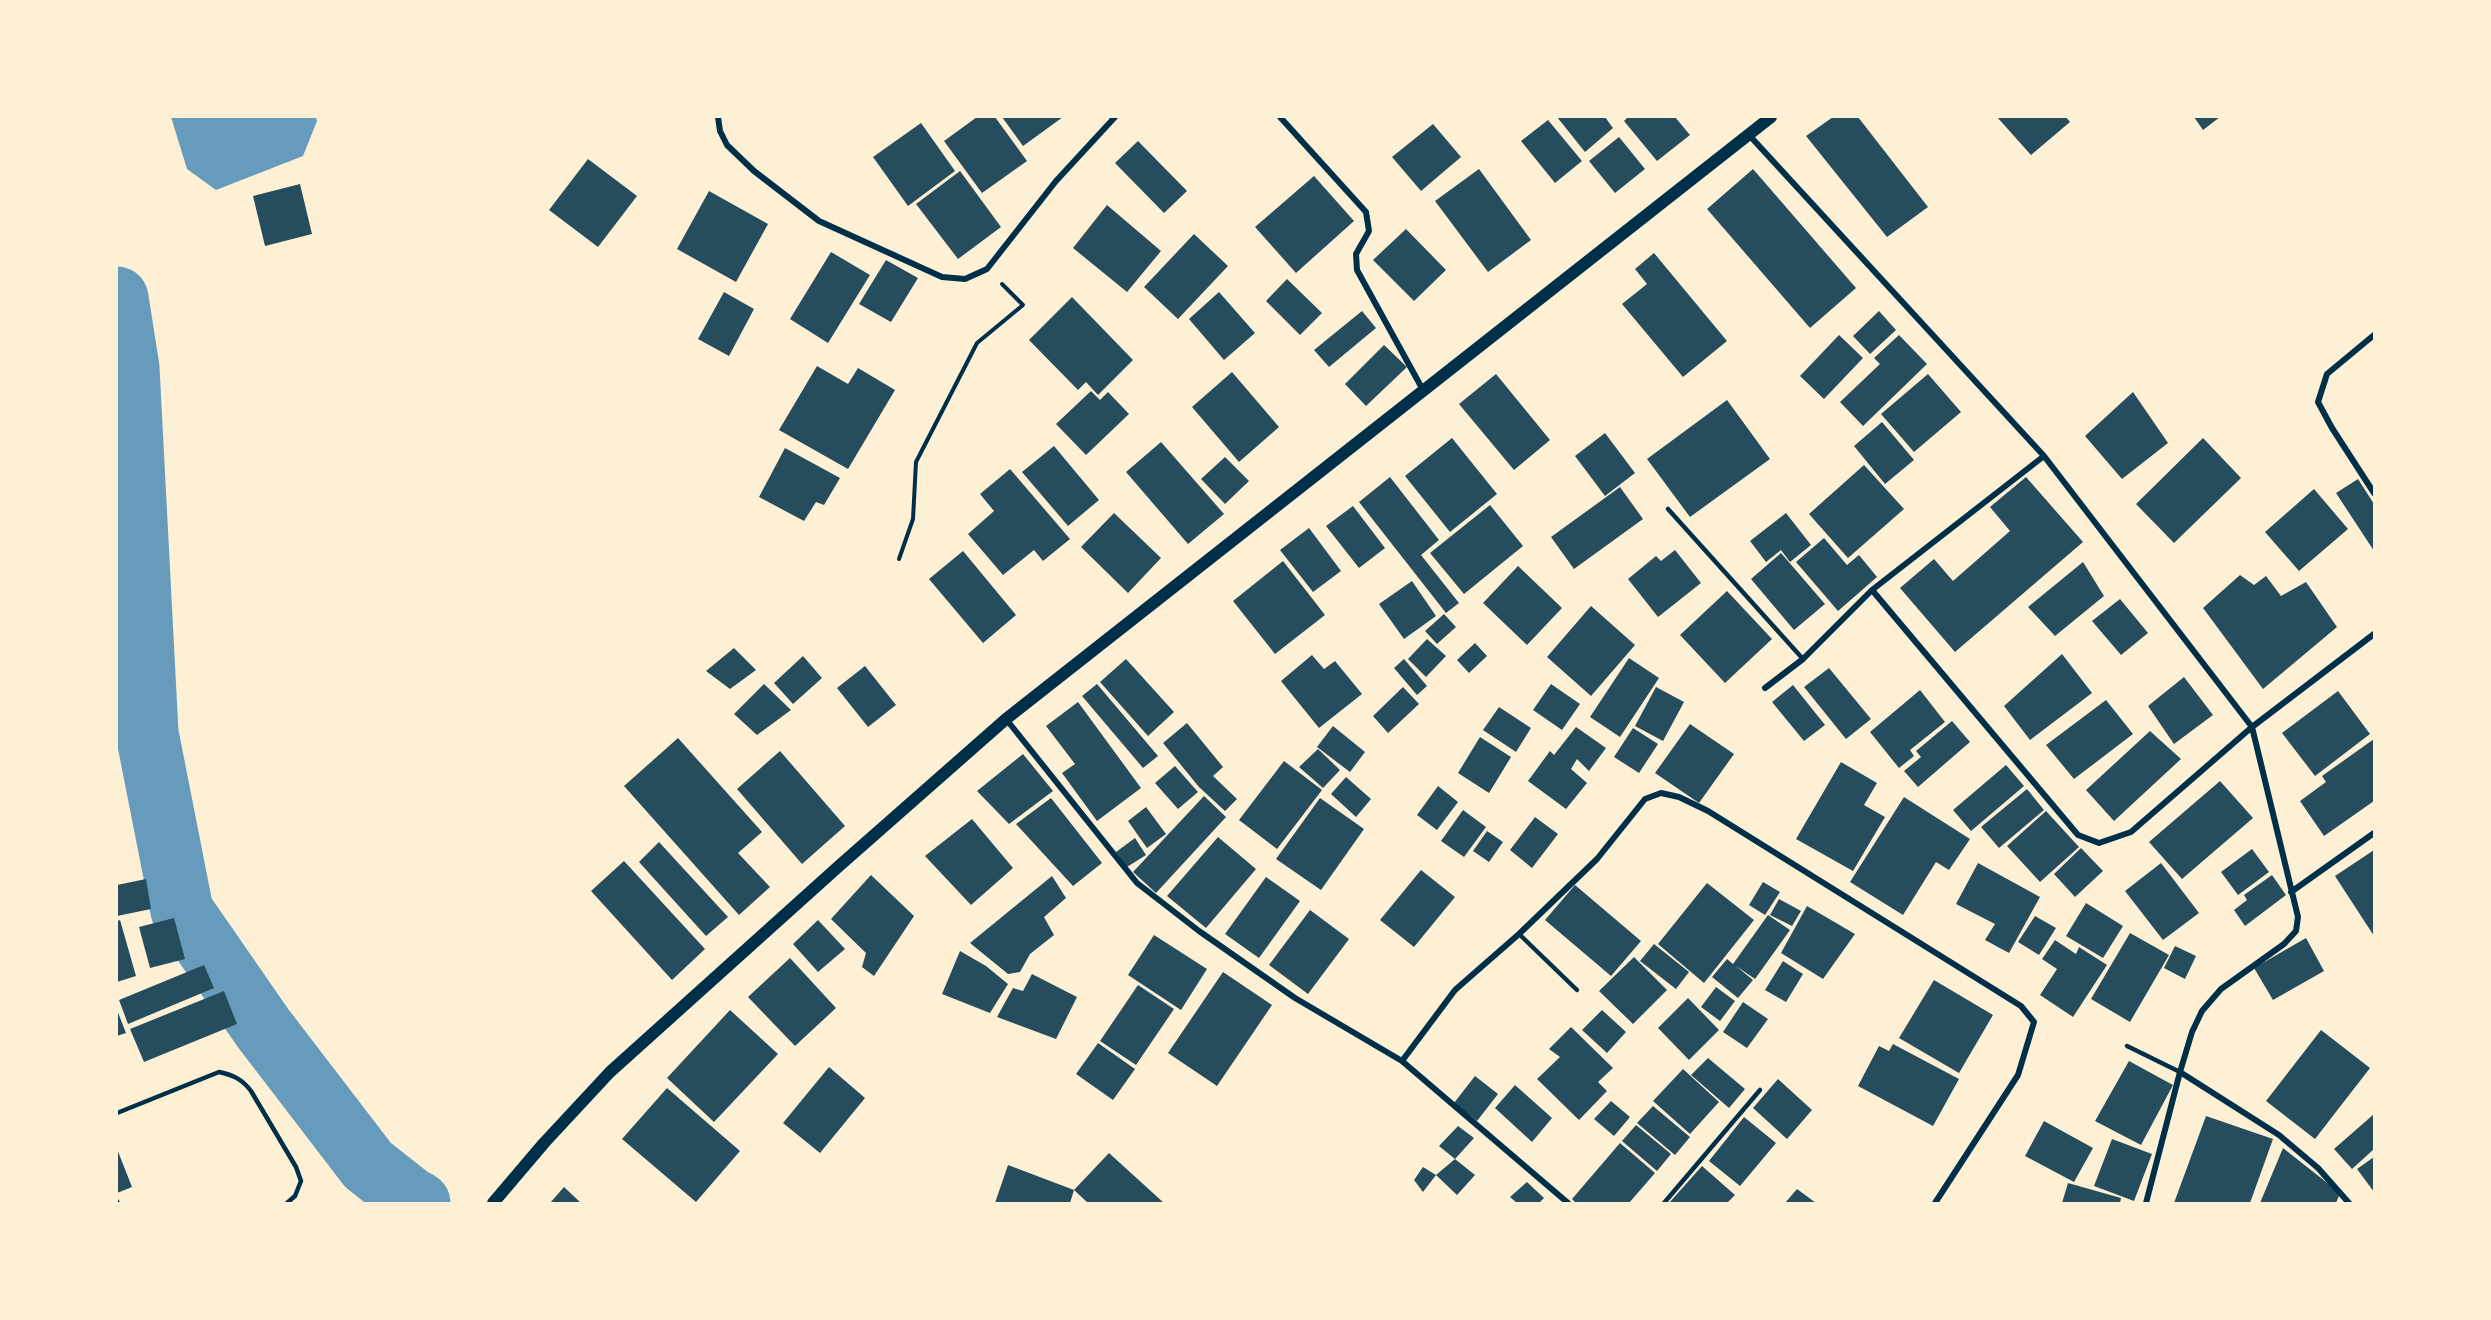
<!DOCTYPE html>
<style>
body{margin:0}
#map{position:relative;width:2491px;height:1320px;overflow:hidden;background:#fdf0d5;font-family:"Titillium Web",sans-serif}
canvas{display:block}
.frame{position:absolute;inset:0;border:118px solid #fdf0d5;pointer-events:none}
</style>
<div id="map">
<canvas width="2491" height="1320"></canvas>
<div class="frame"></div>
</div>
<script>
const ctx = document.querySelector('canvas').getContext('2d');
ctx.lineJoin = 'round';
function paint(path, color) { ctx.fillStyle = color; ctx.fill(path, 'evenodd'); }
function strokePath(path, color, width, dash) { ctx.strokeStyle = color; ctx.lineWidth = width; ctx.lineCap = dash ? 'butt' : 'round'; ctx.setLineDash(dash || []); ctx.stroke(path); }
paint(new Path2D(`
 M171,117H316L317,121L303,156L216,190L187,169Z`), '#669bbc');
strokePath(new Path2D(`
 M117,298L128,368L147,733L182,911L263,1028L368,1165L410,1198L419,1203`), '#669bbc', 63);
paint(new Path2D(`
 M977,117H995L1027,161L982,193L944,141Z
 M1002,117H1063L1023,146Z
 M1557,117H1605L1613,128L1585,152Z
 M1628,117H1675L1690,135L1657,161L1624,121Z
 M1833,117H1858L1928,207L1887,237L1806,136Z
 M1997,117H2066L2070,122L2031,155Z
 M2194,117H2220L2203,130Z
 M1548,120L1582,161L1555,183L1521,141Z
 M921,123L955,171L908,206L873,157Z
 M1433,124L1461,157L1421,191L1392,157Z
 M1619,137L1645,169L1615,193L1589,161Z
 M1138,141L1187,191L1164,213L1115,163Z
 M588,159L637,196L598,247L549,210Z
 M1479,169L1531,240L1488,272L1435,201Z
 M1753,169L1856,288L1810,328L1707,209Z
 M960,171L1001,227L958,259L916,204Z
 M1314,176L1354,221L1296,273L1255,227Z
 M300,184L312,234L265,246L253,196Z
 M709,191L768,224L736,282L677,249Z
 M1107,205L1161,251L1127,292L1073,248Z
 M1406,229L1446,270L1414,301L1373,260Z
 M1194,234L1228,266L1178,319L1144,287Z
 M831,252L870,275L828,343L790,319Z
 M1654,253L1727,341L1683,377L1622,304L1647,284L1635,269Z
 M886,260L918,278L891,322L859,304Z
 M1287,279L1322,313L1300,335L1266,301Z
 M724,292L754,309L729,356L698,339Z
 M1219,292L1255,333L1224,360L1189,319Z
 M1072,297L1133,360L1098,395L1086,382L1078,390L1029,340Z
 M1362,311L1376,328L1329,367L1314,350Z
 M1879,311L1896,330L1870,354L1853,336Z
 M1839,335L1863,358L1824,399L1800,376Z
 M1899,335L1927,364L1863,426L1840,402L1880,364L1874,358Z
 M1384,345L1407,367L1366,406L1345,384Z
 M817,366L848,384L858,368L895,390L848,469L779,430Z
 M1232,372L1279,427L1239,462L1192,407Z
 M1496,374L1550,440L1514,470L1459,404Z
 M1928,374L1961,412L1914,452L1881,414Z
 M1091,391L1100,400L1108,392L1129,414L1086,455L1056,424Z
 M2133,392L2168,443L2122,479L2085,436Z
 M1727,400L1770,459L1690,517L1647,459Z
 M1882,422L1914,460L1885,484L1854,446Z
 M1605,433L1635,473L1605,496L1575,456Z
 M1452,438L1497,494L1450,532L1405,476Z
 M2203,438L2241,478L2174,543L2136,504Z
 M1161,442L1224,514L1188,544L1126,472Z
 M1054,446L1099,500L1068,526L1022,472Z
 M785,448L840,478L824,505L816,502L804,521L759,497Z
 M1225,457L1249,481L1225,504L1201,479Z
 M1864,465L1904,509L1848,558L1809,514Z
 M1010,469L1070,539L1043,561L1034,550L1003,575L968,534L994,511L980,494Z
 M1390,477L1439,540L1421,555L1459,603L1446,613L1359,502Z
 M2026,477L2083,542L1955,652L1900,588L1934,559L1953,581L2010,531L1990,507Z
 M2358,479L2374,504V551L2336,493Z
 M1620,487L1643,519L1574,569L1551,537Z
 M2314,489L2348,529L2299,571L2265,532Z
 M1490,505L1523,546L1464,594L1430,553Z
 M1353,506L1385,548L1359,568L1326,526Z
 M1114,513L1161,558L1128,593L1081,547Z
 M1786,513L1811,545L1790,562L1781,550L1766,562L1750,541Z
 M1309,528L1341,571L1313,592L1280,550Z
 M1824,538L1847,565L1859,555L1877,577L1838,611L1796,562Z
 M1675,550L1701,583L1658,617L1628,579L1656,556L1661,561Z
 M963,551L1016,615L983,643L929,579Z
 M1781,553L1825,604L1794,630L1751,579Z
 M1283,561L1325,615L1275,654L1233,601Z
 M2083,562L2104,596L2055,636L2028,607Z
 M1518,566L1562,608L1527,645L1483,603Z
 M2240,575L2254,585L2266,576L2281,596L2306,582L2337,627L2263,689L2203,608Z
 M1412,581L1436,616L1404,639L1379,604Z
 M1727,591L1772,639L1725,683L1680,635Z
 M2120,599L2148,633L2121,655L2092,621Z
 M1591,606L1635,645L1591,696L1547,657Z
 M1444,614L1456,627L1437,644L1425,631Z
 M1427,639L1446,656L1426,677L1408,659Z
 M1475,643L1487,656L1469,673L1457,660Z
 M734,648L756,670L730,689L706,671Z
 M2062,654L2092,693L2030,740L2004,706Z
 M1312,655L1324,669L1335,661L1362,694L1319,728L1281,681Z
 M803,656L822,678L793,704L774,683Z
 M1629,658L1659,678L1620,737L1590,717Z
 M1126,659L1174,712L1148,736L1100,682Z
 M1404,659L1427,686L1417,695L1394,668Z
 M865,666L896,705L868,727L837,688Z
 M1829,668L1871,719L1846,739L1804,687Z
 M2184,677L2213,715L2174,744L2148,706Z
 M764,684L791,710L757,735L734,714Z
 M1097,684L1158,756L1143,768L1082,696Z
 M1551,684L1580,704L1562,730L1533,710Z
 M1793,685L1825,725L1804,741L1772,702Z
 M1403,687L1419,704L1388,733L1373,716Z
 M1656,687L1684,702L1663,741L1635,726Z
 M1920,690L1945,722L1910,750L1914,756L1899,768L1870,732Z
 M2338,691L2370,734L2315,776L2282,733Z
 M2106,700L2133,734L2074,779L2046,745Z
 M1078,702L1141,788L1097,821L1062,773L1075,764L1046,726Z
 M1499,707L1531,728L1516,752L1483,730Z
 M1952,721L1970,742L1918,787L1904,771L1921,757L1916,751Z
 M1187,723L1223,767L1213,776L1237,799L1225,811L1199,787L1163,743Z
 M1690,724L1734,754L1699,803L1655,773Z
 M1333,726L1365,752L1350,772L1317,747Z
 M1576,727L1606,748L1589,771L1577,759L1571,769L1587,783L1566,809L1528,781L1550,751L1554,755Z
 M1633,728L1658,744L1639,773L1614,757Z
 M2150,731L2181,759L2114,821L2086,790Z
 M1480,737L1511,757L1489,793L1458,773Z
 M678,738L762,832L738,853L770,887L739,915L624,786Z
 M2374,739V801L2324,836L2300,801L2326,782L2322,776Z
 M1318,749L1340,770L1323,788L1299,767Z
 M780,751L845,826L802,864L737,789Z
 M1023,754L1053,791L1009,824L977,791Z
 M1284,761L1322,790L1277,849L1239,820Z
 M1841,762L1877,783L1864,805L1885,817L1853,871L1796,839Z
 M2006,765L2024,786L1971,831L1953,810Z
 M1175,766L1198,792L1178,809L1155,783Z
 M1346,777L1371,799L1356,817L1331,794Z
 M2220,781L2253,818L2182,879L2149,842Z
 M1438,786L1458,802L1437,830L1417,815Z
 M2027,789L2044,810L1999,848L1981,827Z
 M1204,796L1226,817L1156,893L1133,872Z
 M1904,797L1970,839L1949,870L1936,862L1903,915L1850,882Z
 M1051,798L1102,863L1073,886L1016,824Z
 M1320,798L1364,829L1321,890L1276,859Z
 M1146,807L1166,834L1147,848L1128,821Z
 M1463,810L1486,827L1464,857L1441,841Z
 M2046,811L2079,847L2040,882L2007,846Z
 M1535,817L1558,834L1532,868L1510,850Z
 M972,819L1013,868L971,905L925,856Z
 M1487,831L1503,842L1489,862L1473,851Z
 M1218,837L1256,869L1206,928L1167,896Z
 M1135,838L1146,855L1127,867L1116,852Z
 M659,842L728,917L706,936L639,862Z
 M2081,848L2103,871L2075,897L2054,874Z
 M2252,849L2269,872L2238,895L2221,872Z
 M2374,850V936L2335,876Z
 M624,861L705,949L672,980L591,891Z
 M1978,863L2040,897L2009,953L1985,940L1995,924L1956,904Z
 M2161,863L2199,913L2163,940L2125,891Z
 M1421,870L1455,897L1414,947L1380,920Z
 M871,875L914,916L874,976L862,967L866,953L831,919Z
 M2272,875L2286,895L2245,926L2234,910L2247,900L2244,895Z
 M1052,876L1066,898L1044,917L1054,935L1030,954L1020,972L1008,974L970,943Z
 M1266,877L1300,901L1259,958L1225,934Z
 M146,879L151,909L117,916V885Z
 M1763,882L1780,892L1765,915L1749,905Z
 M1707,883L1754,920L1704,983L1658,944Z
 M1575,885L1641,941L1611,976L1545,920Z
 M1779,899L1801,911L1792,926L1770,915Z
 M2086,903L2123,926L2103,958L2066,936Z
 M1807,906L1855,934L1823,979L1781,953Z
 M1310,910L1349,939L1308,994L1269,965Z
 M1768,915L1790,930L1755,979L1736,966L1753,980L1738,998L1712,977L1727,959L1733,964Z
 M2035,916L2056,928L2039,955L2018,942Z
 M174,918L185,959L150,968L139,927Z
 M120,920L136,976L117,982V921Z
 M818,920L845,949L818,972L793,944Z
 M2130,933L2169,955L2130,1022L2091,999Z
 M1154,935L1207,969L1181,1010L1128,975Z
 M2306,938L2324,971L2273,1000L2254,968Z
 M2055,940L2076,954L2079,947L2107,965L2073,1017L2040,995L2057,969L2042,959Z
 M1654,944L1689,972L1676,989L1640,961Z
 M2175,946L2196,956L2185,979L2164,968Z
 M960,951L986,966L1008,984L990,1013L942,994Z
 M1634,957L1667,990L1633,1024L1599,991Z
 M790,958L836,1008L795,1046L748,997Z
 M1783,961L1803,974L1786,1002L1765,990Z
 M204,965L214,988L128,1024L119,1000Z
 M1223,972L1272,1005L1217,1086L1168,1053Z
 M1032,974L1077,997L1056,1039L997,1017L1013,988L1023,991Z
 M1934,980L1993,1015L1959,1073L1899,1038Z
 M1138,985L1174,1009L1136,1065L1100,1041Z
 M1716,987L1735,1001L1720,1021L1701,1007Z
 M224,991L237,1024L144,1062L130,1029Z
 M1688,998L1719,1030L1689,1060L1658,1028Z
 M1743,1002L1768,1019L1747,1048L1723,1032Z
 M117,1010L126,1033L117,1036Z
 M730,1010L778,1054L714,1122L667,1078Z
 M1602,1010L1626,1032L1607,1053L1582,1030Z
 M1571,1027L1613,1068L1598,1082L1607,1091L1579,1120L1537,1079L1560,1057L1549,1049Z
 M2321,1030L2370,1068L2315,1139L2266,1101Z
 M1098,1043L1135,1069L1113,1100L1076,1074Z
 M1893,1044L1959,1079L1933,1126L1858,1086L1879,1046L1889,1051Z
 M1708,1058L1745,1089L1729,1108L1691,1075Z
 M2129,1061L2173,1085L2141,1145L2095,1121Z
 M829,1067L865,1098L820,1153L783,1123Z
 M1683,1069L1719,1102L1690,1134L1653,1101Z
 M1475,1076L1498,1094L1477,1121L1454,1103Z
 M1778,1079L1812,1110L1787,1139L1753,1108Z
 M1515,1085L1552,1118L1532,1142L1495,1108Z
 M667,1088L740,1151L696,1202L622,1139Z
 M1611,1101L1630,1117L1614,1136L1594,1119Z
 M1653,1106L1690,1137L1675,1155L1637,1123Z
 M2374,1114V1149L2352,1169L2334,1149Z
 M2206,1116L2273,1139L2250,1203H2174Z
 M1744,1117L1776,1143L1740,1186L1709,1161Z
 M2044,1121L2093,1148L2074,1182L2025,1156Z
 M1636,1125L1671,1154L1657,1171L1622,1141Z
 M1458,1126L1474,1138L1455,1159L1475,1175L1457,1195L1436,1175L1455,1159L1439,1146Z
 M2112,1139L2152,1154L2134,1201L2094,1186Z
 M1620,1143L1655,1173L1629,1203H1576L1572,1199Z
 M2283,1148L2340,1193L2336,1203H2260Z
 M117,1149L132,1187L117,1193Z
 M1109,1153L1164,1203H1088L1074,1190Z
 M2374,1157V1192L2357,1169Z
 M1008,1165L1074,1190L1070,1203H995Z
 M1702,1166L1735,1195L1727,1203H1669Z
 M1423,1167L1436,1175L1423,1192L1414,1180Z
 M1527,1182L1544,1198L1539,1203H1517L1510,1197Z
 M2068,1183L2121,1198L2120,1203H2062Z
 M564,1187L581,1203H550Z
 M1797,1189L1816,1203H1785Z`), '#264d5e');
strokePath(new Path2D(`
 M899,559L913,519L916,462L977,343L1023,305L1002,284
 M117,1201L118,1203`), '#003049', 4);
strokePath(new Path2D(`
 M1668,509L1803,659
 M1519,934L1577,990
 M2127,1046L2180,1072
 M117,1113L219,1072C233,1075 242,1079 251,1091L296,1167L301,1181L295,1196L287,1203
 M1664,1203L1760,1090`), '#003049', 4.5);
strokePath(new Path2D(`
 M718,117L720,131L727,145L754,171L819,221L942,277L965,279L987,269L1056,181L1115,117
 M1280,117L1366,212L1369,231L1356,254L1357,270L1423,390
 M1749,135L2044,456L2252,727L2298,917L2296,931L2284,944L2221,989L2202,1011L2192,1032L2180,1072L2146,1203
 M2374,335L2327,374L2318,402L2332,428L2374,493
 M1872,590L2078,835L2099,843L2131,832L2252,727L2374,634
 M1765,688L1803,659L1872,590L2044,456
 M1006,719L1137,883L1199,931L1295,998L1402,1061L1568,1203
 M2291,892L2374,833
 M1402,1061L1455,990L1519,934L1597,859L1645,799L1661,793L1679,797L1708,811L2021,1006L2034,1022L2018,1075L1935,1203
 M2180,1072L2279,1135L2318,1168L2349,1203`), '#003049', 6);
strokePath(new Path2D(`
 M493,1203L544,1143L610,1072L839,866L1006,719L1771,117`), '#003049', 12);
</script>
